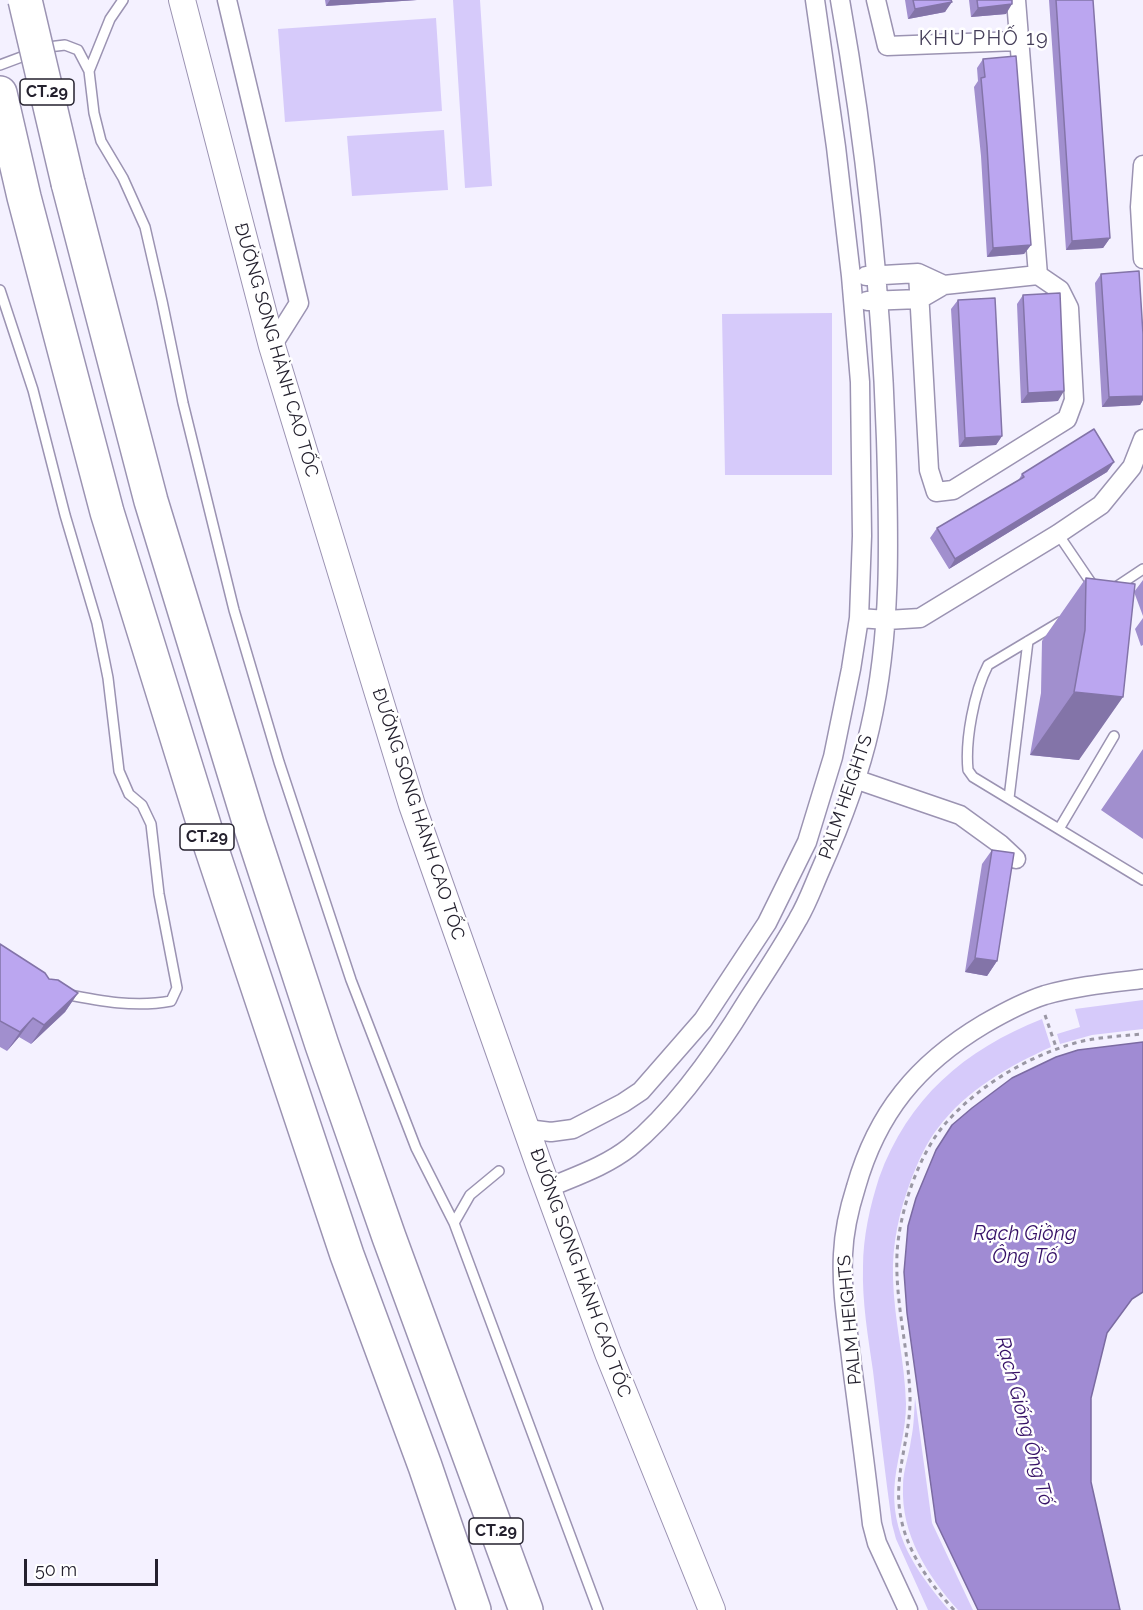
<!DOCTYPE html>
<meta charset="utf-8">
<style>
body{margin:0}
#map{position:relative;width:1143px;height:1610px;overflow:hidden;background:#f4f1ff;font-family:Raleway,sans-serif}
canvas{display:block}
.scale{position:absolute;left:24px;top:1559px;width:134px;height:27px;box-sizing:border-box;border:3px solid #24212e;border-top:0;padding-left:8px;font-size:18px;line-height:21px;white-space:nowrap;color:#24212e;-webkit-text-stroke:4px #fff;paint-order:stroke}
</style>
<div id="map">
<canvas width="1143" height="1610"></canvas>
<div class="scale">50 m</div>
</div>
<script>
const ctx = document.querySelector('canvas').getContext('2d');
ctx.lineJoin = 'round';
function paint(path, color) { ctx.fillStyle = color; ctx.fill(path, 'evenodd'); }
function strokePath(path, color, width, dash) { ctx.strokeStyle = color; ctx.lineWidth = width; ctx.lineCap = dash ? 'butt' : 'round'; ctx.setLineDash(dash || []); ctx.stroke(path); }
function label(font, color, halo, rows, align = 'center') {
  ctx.font = font + ' Raleway,sans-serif'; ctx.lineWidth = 5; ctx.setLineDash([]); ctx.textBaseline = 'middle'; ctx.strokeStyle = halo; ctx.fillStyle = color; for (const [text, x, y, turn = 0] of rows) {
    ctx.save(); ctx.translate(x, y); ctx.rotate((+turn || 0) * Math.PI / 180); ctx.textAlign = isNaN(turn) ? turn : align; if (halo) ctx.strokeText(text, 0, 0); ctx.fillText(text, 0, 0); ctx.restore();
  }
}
paint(new Path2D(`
 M453,0H480L492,186L465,188Z
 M436,18L442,111L285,122L278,29Z
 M444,130L448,190L352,196L347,136Z
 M832,313V475H725L722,314Z
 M1143,1000V1029L1092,1035L1060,1044L1057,1034L1080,1027L1075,1009Z
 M1042,1019L1051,1047C1009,1066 966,1090 938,1128C926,1143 918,1162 911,1180C899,1212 892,1244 893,1278C894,1320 905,1362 906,1404C906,1430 898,1455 895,1480C889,1534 916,1571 949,1610H928L896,1539L892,1524C885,1473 879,1422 873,1371C868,1337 862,1302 863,1267C863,1237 870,1206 879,1178C908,1098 964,1050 1042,1019Z
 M915,1398L932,1523L973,1610H958C927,1575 901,1535 903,1486C903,1471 909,1455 911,1440C914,1426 914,1413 915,1398Z`), '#d6cafa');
const water = new Path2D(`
 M1143,1042V1292L1132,1299L1107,1333L1091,1398V1482L1120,1610H978L936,1522L907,1313L904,1272L908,1226L916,1198L936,1150L952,1125L972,1108L1012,1078L1056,1057L1078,1050Z`);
paint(water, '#a08bd3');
strokePath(water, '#7b6ba2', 1.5);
const lane = new Path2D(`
 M0,65L48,47L65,45L78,50L89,71L94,113L101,141L123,178L145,227L162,301L183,403L234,610L279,762L351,980L416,1148L454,1223L598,1610
 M89,71L110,19L123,0
 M0,290L33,390L65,515L97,623L108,678L119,771L129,794L142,805L151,824L159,894L177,988L171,1001C135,1008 100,1001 65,994
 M1058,534L1094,587
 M1113,589L1143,569
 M1060,622L988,665C974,692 965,740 968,770L973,777L1143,880
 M1009,798L1028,641
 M1059,829L1114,736
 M454,1223L470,1195L499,1171`);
const street = new Path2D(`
 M227,0L299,303L272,346
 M876,0L887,46L1018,41
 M1016,0L1038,275
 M1143,165L1140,207L1143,259
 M918,273L929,470L936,492L953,490L1067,419L1074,400L1069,308L1060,290L1038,275L944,285
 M866,276L918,273L944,285L920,299L867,301
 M859,618L887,620L920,618L1058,534L1101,505L1132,467L1143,439
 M855,779L960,815L1000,844L1016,859
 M527,1129L551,1132L573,1129L623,1103L641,1091L703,1020L767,923L807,842L833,757L851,669L859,618L862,536L860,382L851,276L836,147L815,0
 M548,1188C576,1176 606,1166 630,1147C675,1110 719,1047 749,998C766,972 783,946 798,919C807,904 813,887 820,871C840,826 859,777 870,728C892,633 889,536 886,439C881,292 866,145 840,0
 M908,1610L877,1543L872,1524C866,1471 859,1419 852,1366C848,1329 841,1292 843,1254C844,1231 849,1209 856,1187C877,1113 917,1064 984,1024C1003,1013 1023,1002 1045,995C1077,986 1110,983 1143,979`);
const secondary = new Path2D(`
 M182,0L272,346L412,805L539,1165L608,1353L712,1610`);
const highway = new Path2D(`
 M0,93L24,197L107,512L208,838L347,1255L425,1466L474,1610
 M68,183L151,501L250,825L322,1045L389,1237L526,1610`);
strokePath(lane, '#9b93b2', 12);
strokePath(street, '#9b93b2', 21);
strokePath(secondary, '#9b93b2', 28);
strokePath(highway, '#9b93b2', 36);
strokePath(new Path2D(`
 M1045,1015L1057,1050
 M954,1610C922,1575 895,1534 899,1485C901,1454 911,1426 910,1395C908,1347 895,1302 897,1254C899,1213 918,1155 945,1124C979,1085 1027,1057 1075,1043C1097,1037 1121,1036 1143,1034`), '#9a97a4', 3, [4.5, 4.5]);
strokePath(lane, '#fff', 9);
strokePath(street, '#fff', 18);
strokePath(secondary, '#fff', 26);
strokePath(highway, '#fff', 33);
const highwayBridge = new Path2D(`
 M25,0L68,183`);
strokePath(highwayBridge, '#9b93b2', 36, []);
strokePath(highwayBridge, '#fff', 33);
paint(new Path2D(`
 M325,0H417L326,6Z
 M905,0H951L945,12L908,19Z
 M969,0H1012L1006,14L971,17Z
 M1049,0H1093L1110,238L1103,248L1066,250Z
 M983,59L1031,245L1024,254L987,257L981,156L974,87L978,81L977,68Z
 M1101,274L1143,334V400L1140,405L1102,407L1095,283Z
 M1023,295L1058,401L1021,403L1017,304Z
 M958,300L1002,436L996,445L959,447L951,309Z
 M1114,462L1107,472L949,569L930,538L937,528L1018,481L1022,474Z
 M1086,578L1134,592L1143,580V616L1134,592L1079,760L1030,755L1041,693L1042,641Z
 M1143,618V645L1141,646L1135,629Z
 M1143,749V839L1101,810Z
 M992,850L997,961L987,976L965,972L982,864Z
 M0,944L49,979L78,993L65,1012L31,1044L19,1037L7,1051L0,1047Z`), '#a18fce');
paint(new Path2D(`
 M330,0H417L326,6Z
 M952,2L945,12L908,19L915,9Z
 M1012,4L1006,14L971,17L978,8Z
 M1110,238L1103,248L1066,250L1072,241Z
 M1031,245L1024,254L987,257L993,248Z
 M1064,391L1058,401L1021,403L1028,393Z
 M1143,396V400L1140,405L1102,407L1109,397Z
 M1002,436L996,445L959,447L965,438Z
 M1114,462L1107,472L949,569L955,559Z
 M1074,692L1123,697L1079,760L1030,755Z
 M975,958L997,961L987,976L965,972Z
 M78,993L65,1012L31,1044L44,1025Z
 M33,1018L19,1037L7,1051L20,1032Z`), '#8374a8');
const building = new Path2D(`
 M913,0H951L952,2L915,9Z
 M977,0H1012V4L978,8Z
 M1056,0H1093L1110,238L1072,241Z
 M1016,56L1031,245L993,248L987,146L981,78L985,77L983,59Z
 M1139,271L1143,334V396L1109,397L1101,274Z
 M1060,293L1064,391L1028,393L1023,295Z
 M995,298L1002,436L965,438L958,300Z
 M1094,429L1114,462L955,559L937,528L1024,477L1022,474Z
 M1086,578L1135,584L1123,697L1074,692L1085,630Z
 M992,850L1014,853L997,961L975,958Z
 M0,944L45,973L49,979L58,980L78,993L44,1025L33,1018L20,1032L0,1021Z`);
paint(building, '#bba6f0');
strokePath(building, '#8374a8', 1.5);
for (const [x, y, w] of [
 [47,92,54],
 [207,837,54],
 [496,1531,54]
]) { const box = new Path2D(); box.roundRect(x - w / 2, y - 13, w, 26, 4.5); ctx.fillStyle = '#fff'; ctx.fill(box); strokePath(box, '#24212e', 1.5); }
label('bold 16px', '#24212e', null, [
 ["CT.29",47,92],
 ["CT.29",207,837],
 ["CT.29",496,1531]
]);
label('18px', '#24212e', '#fff', [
 ["ĐƯỜNG SONG HÀNH CAO TỐC",276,350,74],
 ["PALM HEIGHTS",846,797,-71],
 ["ĐƯỜNG SONG HÀNH CAO TỐC",418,814,72],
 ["ĐƯỜNG SONG HÀNH CAO TỐC",580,1273,70],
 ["PALM HEIGHTS",850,1320,-95]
]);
ctx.letterSpacing = '1.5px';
label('20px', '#463f5a', '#fff', [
 ["KHU PHỐ 19",984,39]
]);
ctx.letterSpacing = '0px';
label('italic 20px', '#361167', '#fff', [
 ["Rạch Giồng",1025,1234],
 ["Ông Tố",1025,1257],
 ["Rạch Giống Ống Tố",1024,1421,75]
]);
</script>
